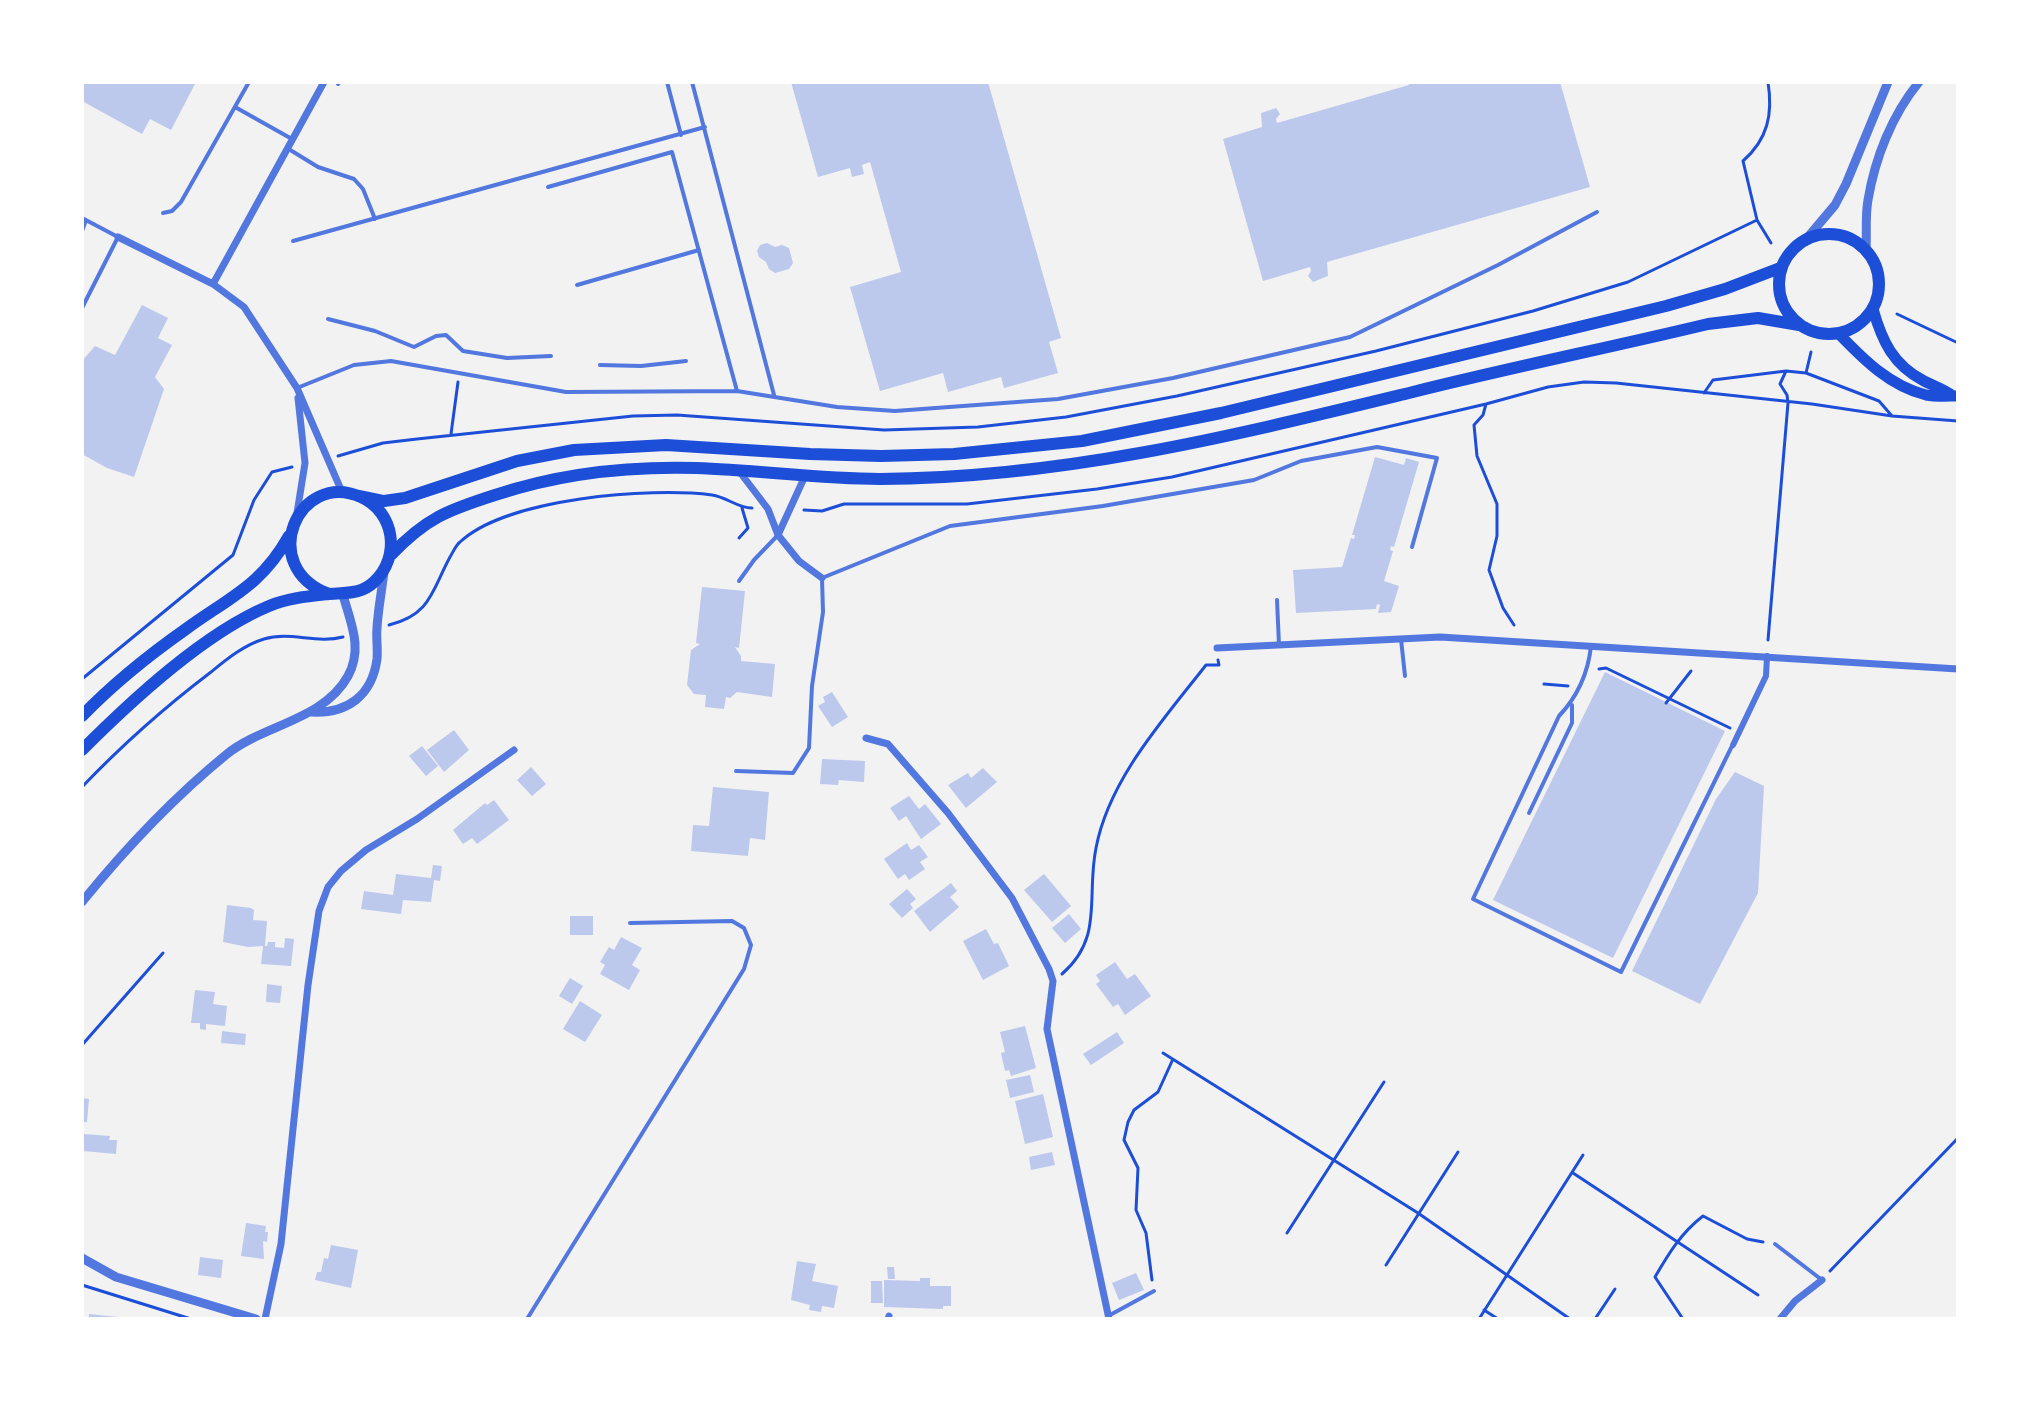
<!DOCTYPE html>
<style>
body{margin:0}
#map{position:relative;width:2040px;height:1401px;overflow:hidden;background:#f2f2f2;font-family:Commissioner,sans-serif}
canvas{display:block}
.frame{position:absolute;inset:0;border:84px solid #fff;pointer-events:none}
</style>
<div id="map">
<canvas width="2040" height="1401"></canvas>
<div class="frame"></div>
</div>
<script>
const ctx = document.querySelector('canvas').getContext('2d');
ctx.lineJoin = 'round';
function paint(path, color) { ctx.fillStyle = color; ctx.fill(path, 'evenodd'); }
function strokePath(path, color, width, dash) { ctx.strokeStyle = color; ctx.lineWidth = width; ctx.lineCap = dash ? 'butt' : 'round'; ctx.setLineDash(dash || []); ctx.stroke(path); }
paint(new Path2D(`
 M82,82H196L171,130L150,119L142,134L82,101Z
 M791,82H988L1061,338L1049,342L1058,373L1004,388L1001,377L948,392L943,373L880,391L850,287L901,272L870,162L862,165L864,174L852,177L850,168L818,177Z
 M1408,82H1560L1590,187L1327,262L1328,276L1313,282L1308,276L1311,271L1310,267L1263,281L1223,139L1262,127L1261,113L1276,108L1280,114L1276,119L1277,123L1409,85Z
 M767,243L775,247L782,245L789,248L793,263L789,269L775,273L769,269L766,262L759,257L757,251L760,245Z
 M142,305L168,318L158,338L172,345L155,377L164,389L134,477L107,468L82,454V361L95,346L115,355Z
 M1375,457L1404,465L1406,458L1419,462L1394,547L1391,546L1390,550L1393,551L1384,581L1399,586L1391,612L1378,613L1380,605L1377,604L1376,609L1296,613L1293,570L1342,567L1351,538L1354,539L1355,535H1352Z
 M702,587L745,591L739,648L735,647L741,656V661L775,664L772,697L737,692L730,698L726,697L724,709L705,707L706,695L694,694L687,685L691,650L700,644L696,643Z
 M1605,672L1725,731L1613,958L1493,900Z
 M832,692L848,717L832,727L818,706L825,702L823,697Z
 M454,730L469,750L444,772L427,750Z
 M422,746L438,766L426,776L409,756Z
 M822,759L865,761L864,782L839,780L838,785L820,784Z
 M531,767L546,784L532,796L517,780Z
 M983,768L997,782L966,808L948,785L968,773L971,778Z
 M1735,772L1764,786L1758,893L1700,1004L1632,971L1716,799Z
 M713,787L769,792L765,840L750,838L748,856L691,851L693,825L709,826Z
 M909,796L919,809L925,804L941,824L921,839L906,816L899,821L890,808Z
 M494,800L509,820L477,844L472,838L463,844L453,830L485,803L487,805Z
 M907,843L911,850L919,845L928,857L920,862L925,869L909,880L905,874L898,879L884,859Z
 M433,865L442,866L440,881L434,880L431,902L403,900L401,914L361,909L364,891L393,895L396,874L431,878Z
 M1044,874L1071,906L1052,922L1024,890Z
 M951,883L957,891L950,897L959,907L930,932L914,911Z
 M907,889L916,899L910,904L913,908L902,918L889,904Z
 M227,905L251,908L254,910L253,920L267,921L265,946H267L268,942H275V947L284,948L285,938L294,939L291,966L261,964L263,946L248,947L223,942Z
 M1069,914L1081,929L1065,943L1052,928Z
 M570,916H593V935H570Z
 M986,929L994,944L998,943L1009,966L983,980L963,941Z
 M621,937L642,948L632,965L640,970L629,990L600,974L605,965L600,962L609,947L614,950Z
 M1115,962L1127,979L1135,974L1151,996L1125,1015L1118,1004L1113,1007L1096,984L1100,981L1096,975Z
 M570,978L583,986L572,1004L559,996Z
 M267,984L282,986L280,1003L266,1002Z
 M195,990L215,992L213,1004L227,1006L225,1026L206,1024V1030L200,1029V1023H191Z
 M580,1001L602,1015L585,1042L563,1029Z
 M1025,1026L1036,1068L1011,1076L1009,1070L1005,1071L1001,1053L1005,1052L1000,1032Z
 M222,1031L246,1034L245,1045L221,1043Z
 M1117,1032L1124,1043L1091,1065L1083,1054Z
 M1030,1075L1034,1092L1010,1098L1006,1080Z
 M1043,1094L1053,1137L1025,1144L1015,1101Z
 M82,1098L89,1099L87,1122H82Z
 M84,1134L110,1136L109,1140H117L116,1154L83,1151Z
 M1052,1152L1055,1165L1031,1170L1029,1157Z
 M246,1223L266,1226L265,1232H268L267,1242L263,1241L264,1259L241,1256Z
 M331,1245L358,1250L351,1288L315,1280L317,1272H321L324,1258L328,1259Z
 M200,1257L223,1260L221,1278L198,1275Z
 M797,1261L816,1264L812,1281L838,1286L834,1308L822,1306L821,1312L809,1310L810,1305L791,1300Z
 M887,1267H894L895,1279H888Z
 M1136,1273L1144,1290L1119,1300L1112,1283Z
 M920,1278H930V1286H951V1306H943V1309L884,1307V1280L920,1281Z
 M871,1281H882L883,1303H871Z
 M89,1314L118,1317V1319H89Z`), '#bdc9ec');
strokePath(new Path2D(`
 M1768,82C1773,114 1768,139 1743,161L1757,220L1771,243
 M1897,314L1958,343
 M1806,373L1811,352
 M1704,393L1713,380L1786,371L1806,373L1879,401L1892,416
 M1486,404L1483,415L1474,425L1477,456L1497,504V536L1489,570L1503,608L1514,625
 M451,434L458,382
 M338,456L383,443L417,439L633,416L677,415L884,430L978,427L1066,417L1177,396L1376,351L1533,311L1628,282L1757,220
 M804,510L822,511L844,504H967L1097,489L1172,477L1486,404L1548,387L1584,382L1616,383L1812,404L1892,416L1958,421
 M739,538L748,528L742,508
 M389,625C431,615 432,590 450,557C453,552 456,545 460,542C507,498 650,487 712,495C727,497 737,508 752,508
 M1768,640L1788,403L1787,395L1780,384L1786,371
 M1599,669L1606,668L1730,728
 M82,679L233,555L254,500L272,472L292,467
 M1544,684L1568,686
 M1666,703L1691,671
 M82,787C122,745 165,707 211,672C227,659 244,645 264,639C290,631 316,644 343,637
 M1062,974C1104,938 1086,897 1096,848C1109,779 1164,719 1206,665H1219L1218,660
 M82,1045L163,953
 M1163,1053L1418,1213L1570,1319
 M1573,1173L1758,1295
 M1287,1233L1384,1082
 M1386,1265L1458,1152
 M1830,1271L1958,1138
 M1152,1280L1146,1233L1136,1210L1138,1168L1124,1140L1128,1122L1134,1110L1158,1092L1173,1059
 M82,1285L191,1319
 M1484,1310L1498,1319
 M1479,1319L1583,1155
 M1595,1319L1615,1289
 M1683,1319L1655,1277C1669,1253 1681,1233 1703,1216L1747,1239L1763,1242`), '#1d4ed8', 3);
strokePath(new Path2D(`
 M667,82L681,135
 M692,82L774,395
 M338,84L339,82
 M235,107L292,139
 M287,148L318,167L354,179L363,189L375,219
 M548,187L672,152L737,391
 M163,213L172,211L181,202L249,82
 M82,218L118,237L82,308
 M82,231L86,220
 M293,241L705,127
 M577,285L699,250
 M328,319L375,331L414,347L436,336L446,335L463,351L507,358L551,356
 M600,365L641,366L686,361
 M297,388L354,365L391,361L566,392L737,391L837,407L895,411L1058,399L1173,378L1350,337L1498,265L1597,212
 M739,581L754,560L778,535
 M1277,600L1279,645
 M1401,639L1405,676
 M1591,646C1588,674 1578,696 1559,716L1473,899L1621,972L1732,746
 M736,771L793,773L809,748L812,686L823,612L822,578L950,526L1103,506L1254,480L1301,461L1377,447L1437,458L1412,547
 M1529,813L1572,723V705
 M1775,1244L1822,1280
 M1110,1315L1154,1291
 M527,1319L744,969L751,945L744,928L732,921L630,923`), '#5277de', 4);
strokePath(new Path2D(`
 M1733,745L1766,676L1767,656`), '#5277de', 6);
strokePath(new Path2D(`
 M118,237L213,284L244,307L297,388L342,492
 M213,284L324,82
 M739,471L768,509L778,535L805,476
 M297,513L305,463L298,398
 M778,535L799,561L822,578
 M1217,648L1440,637L1958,669
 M866,738L888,744L948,813L1012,898L1049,969L1053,981L1047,1029L1109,1319
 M265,1319L281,1244L308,985L319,911L328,887L341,871L366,850L417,819L514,750
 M888,1319L889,1316
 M1780,1319L1795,1301L1822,1280`), '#5277de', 7);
strokePath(new Path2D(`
 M1808,237L1835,205L1846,184L1888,82
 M1866,250C1867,234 1865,216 1868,200C1875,158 1892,115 1919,82
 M311,712C347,714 372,696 377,659C378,649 376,638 377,628C378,609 382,590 384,571
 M82,902C125,849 173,798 227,754C263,725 324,720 348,676C363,648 351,624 343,595
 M82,1258L116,1277L256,1319`), '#5277de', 9);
strokePath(new Path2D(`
 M1873,309C1882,341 1893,365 1924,381C1934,386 1944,389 1953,396
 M1839,334C1864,360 1890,386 1926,395C1936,397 1948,396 1958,396`), '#1d4ed8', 11);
strokePath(new Path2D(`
 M1779 284a50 50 0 1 1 100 0a50 50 0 1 1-100 0Z
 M360,496L384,501L405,498L517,461L574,450L666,445L810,454L881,456L954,454L1082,441L1221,413L1666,306L1725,289L1780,268
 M391,555C426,518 448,510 495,495C561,473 627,466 696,468C758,470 818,479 880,479C1063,478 1232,436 1409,393C1508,368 1608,348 1708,324L1758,318L1799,325
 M82,716C113,684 149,655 186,629C230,597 261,586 289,536
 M82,750C132,700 204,633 269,606C287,598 310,596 329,594C346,592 360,595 374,582C401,557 395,512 361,497C298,469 256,567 329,594`), '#1d4ed8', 12);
</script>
